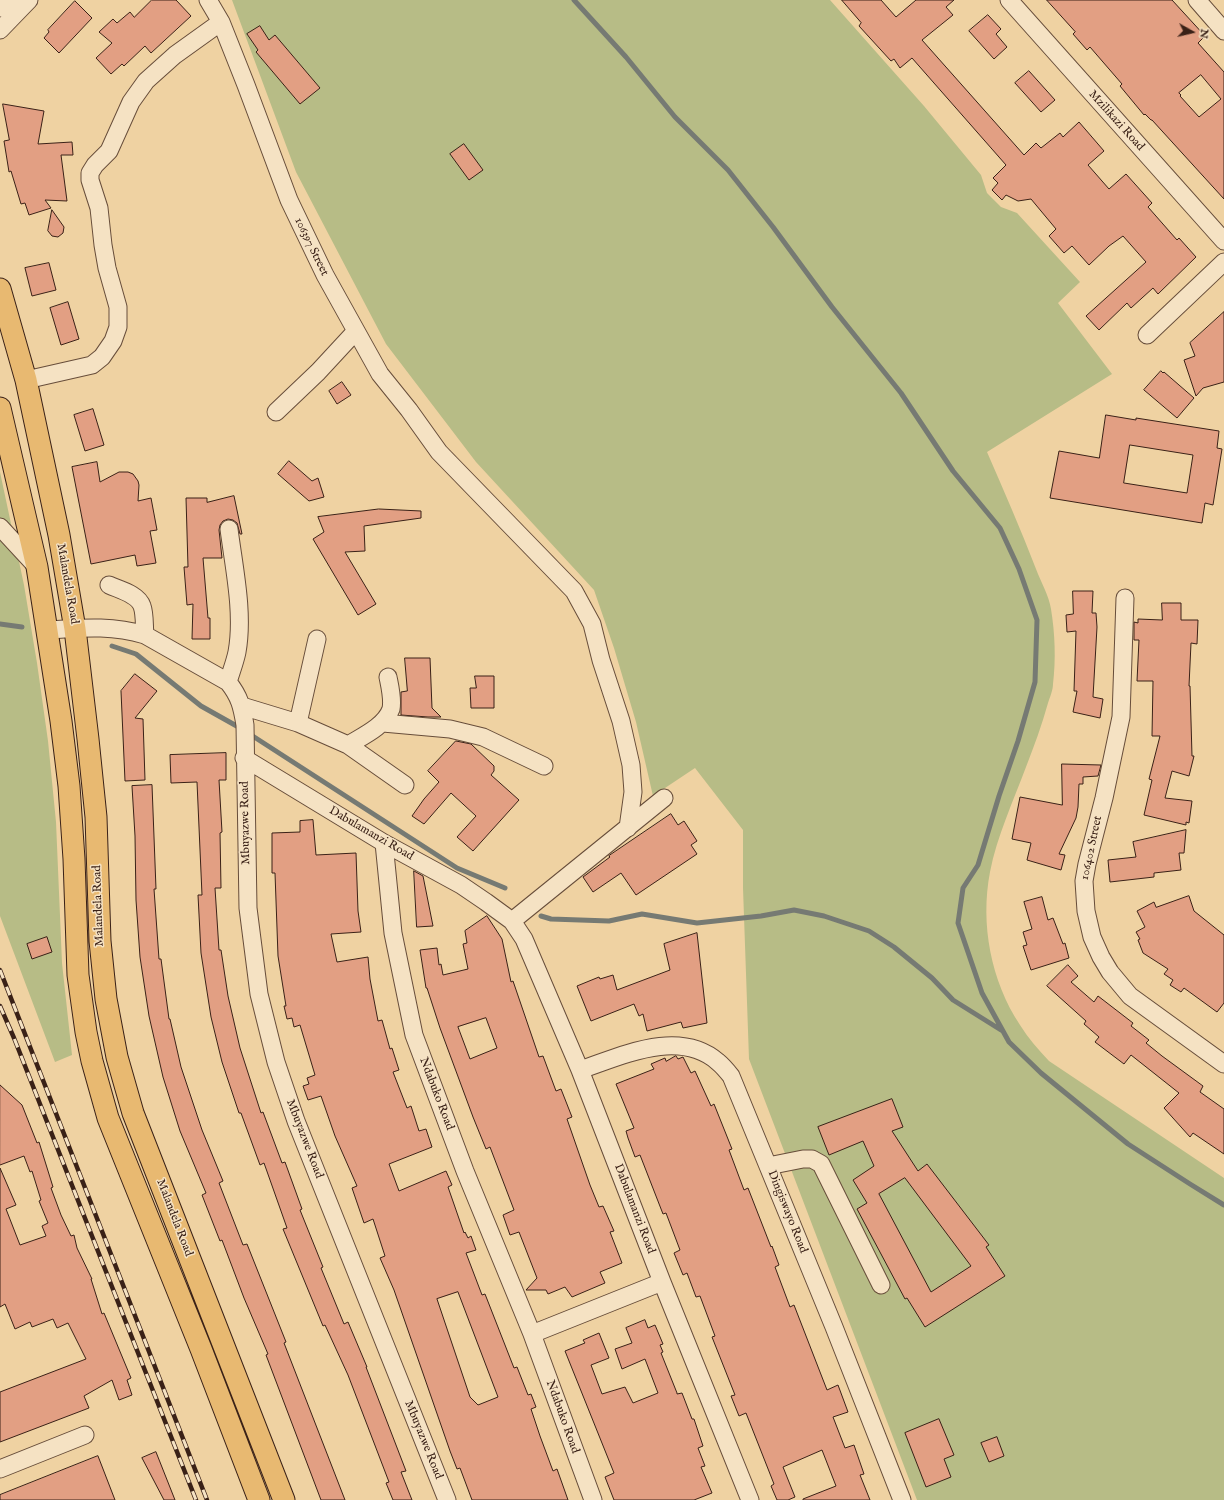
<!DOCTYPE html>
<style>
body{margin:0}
#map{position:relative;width:1224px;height:1500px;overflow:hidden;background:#efd2a2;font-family:"IM FELL English",serif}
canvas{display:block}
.north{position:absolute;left:1172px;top:12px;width:40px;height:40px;-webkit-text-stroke:3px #f5e2c3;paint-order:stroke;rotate:98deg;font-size:11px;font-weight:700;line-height:16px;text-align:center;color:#3a2117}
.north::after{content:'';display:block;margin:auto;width:14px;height:18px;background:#3a2117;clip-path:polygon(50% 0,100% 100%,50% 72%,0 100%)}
</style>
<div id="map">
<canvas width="1224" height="1500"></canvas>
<div class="north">N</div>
</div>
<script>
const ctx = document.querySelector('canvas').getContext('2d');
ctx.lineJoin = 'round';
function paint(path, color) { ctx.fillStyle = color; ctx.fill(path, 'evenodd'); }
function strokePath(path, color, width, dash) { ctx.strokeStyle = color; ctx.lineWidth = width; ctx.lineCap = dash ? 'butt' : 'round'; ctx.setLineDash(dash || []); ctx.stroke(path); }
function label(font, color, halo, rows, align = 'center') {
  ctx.font = font + ' "IM FELL English",serif'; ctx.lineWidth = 3; ctx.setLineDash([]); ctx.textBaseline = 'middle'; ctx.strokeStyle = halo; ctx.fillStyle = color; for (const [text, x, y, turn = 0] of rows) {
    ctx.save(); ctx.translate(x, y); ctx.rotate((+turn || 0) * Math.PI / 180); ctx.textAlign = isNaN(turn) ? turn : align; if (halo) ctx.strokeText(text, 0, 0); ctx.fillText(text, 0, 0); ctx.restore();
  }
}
paint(new Path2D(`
 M232,0H830L924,106L981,175L987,193L1001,207L1017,213L1080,282L1058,303L1112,374L987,452C1004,491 1021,530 1036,569C1041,582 1049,596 1051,609C1055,633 1056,660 1053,684C1053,690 1050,697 1048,703C1042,725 1034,746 1026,767C1013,802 997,836 990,872C980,924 991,981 1020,1025C1028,1038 1038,1049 1049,1061L1224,1178V1500H917L749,1059L743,888V830L695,768L653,796L636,722L614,648L594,590L476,462L386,344L296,172Z
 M0,472L24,585L37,663L48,741L56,822L62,963L72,1055L55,1062L0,916Z`), '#b7bc86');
strokePath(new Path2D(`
 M574,0L626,57L675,117L728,170L773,227L832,307L901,393L953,471L1000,528L1019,569L1037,620L1035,682L1018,741L999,796L978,865L963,888L958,923L982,993L1009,1042L1041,1073L1128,1144L1190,1184L1224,1205
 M0,624L22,627
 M112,646L136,654L201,706L242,729
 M248,733L457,868L505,888
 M541,916L551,919L609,921L642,914L697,923L761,916L794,910L824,916L869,931L894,947L932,978L953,1000L1001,1030`), '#767a73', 5);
const building = new Path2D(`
 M152,0H176L191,16L151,53L145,46L124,66L122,64L111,74L96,58L112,43L99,32L113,19L117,23L130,12L134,17Z
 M842,0H881L896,17L916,0H954L946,7L953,15L922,40L1024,155L1036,143L1041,148L1060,133L1063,137L1079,122L1104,151L1088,165L1109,189L1126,174L1152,203L1148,207L1177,240L1179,238L1196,257L1158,294L1153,288L1131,308L1127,303L1099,330L1086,316L1146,262L1123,236L1109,246L1089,265L1072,246L1064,253L1049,236L1056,229L1031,199L1018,201L1006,195L1002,200L992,190L998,183L993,178L1006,165L912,58L900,68L894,59L891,61L859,26L861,23Z
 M1047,0H1172L1205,36L1198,43L1224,72V199L1152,120H1151L1145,114L1144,115L1120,86L1122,84L1090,47L1087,50L1073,34L1075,32ZM1201,75L1221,99L1199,117L1180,96L1181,95L1179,93Z
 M75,1L92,18L59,53L44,38L49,32L48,30Z
 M988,15L1001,29L996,34L1007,47L994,59L969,31Z
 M260,26L269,40L275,35L320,88L300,104L256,52L258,50L247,34Z
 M1029,71L1055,100L1041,112L1015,83Z
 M3,104L44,111L38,144L72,142L73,155H61L67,201L45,200L51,208L29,215L25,203L21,204L11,171L9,172L4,141L9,140Z
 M464,144L483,170L469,180L450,154Z
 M52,210L64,227L63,233L58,237L52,236L48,231Z
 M49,263L56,290L32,296L25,268Z
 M68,302L79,339L61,345L50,308Z
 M1224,312V382L1203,388L1196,396L1184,360L1195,356L1190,343Z
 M1161,371L1163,373L1164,372L1194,398L1177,418L1144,390Z
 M342,382L351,395L337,404L329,391Z
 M93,409L104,445L85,451L74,415Z
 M1106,415L1136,420V418L1219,431L1217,448L1222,449L1213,505L1205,503L1202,523L1050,498L1059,451L1099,458ZM1130,445L1193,455L1187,493L1124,483Z
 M289,461L312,481L318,478L324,497L309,501L278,474Z
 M97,462L100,482L119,472H128L133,474L138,481L139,485L138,501L151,498L157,530L150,531L156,563L137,566L135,555L91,564L72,467Z
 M234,496L242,534H240L237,523L233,520L228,519L223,521L220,525L219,530L222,558H203L208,618H210V639H192L193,604L187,605L184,567H188L186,498H207V502Z
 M379,509L421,511V518L364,526L365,551L345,552L376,604L358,615L313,539L324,532L318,517Z
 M1073,591H1093L1092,613H1096L1097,627L1093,697L1103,699L1100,718L1073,712L1077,691H1074L1076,631L1067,632L1066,615L1073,614Z
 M1162,603H1181V620H1198L1197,644L1191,643L1189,686H1190L1192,756H1194L1189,776L1172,771L1165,798L1192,801L1189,823L1186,822V825L1144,815L1152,780L1149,779L1160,736H1152L1153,681H1137L1139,640H1134V622L1138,623V619L1162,620Z
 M405,658H430L432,708L441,717H428L401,715V692L407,691Z
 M135,674L157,691L135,718L143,719L145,780L125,781L121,691Z
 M475,676H494V708H471L470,688H476Z
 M456,741L471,744L494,766V771L491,775L519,800L473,851L457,837L476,816L451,793L424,824L412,816L424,799L439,782L428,771Z
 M226,753V780H219L222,832L220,833L221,888H215L219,950H221L228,996L240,1048L261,1113L263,1112L282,1163L285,1162L302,1209L300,1210L323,1267L321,1268L344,1324L348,1322L367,1367H366L406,1471L401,1472L412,1500H393L386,1483L389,1482L348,1375L325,1325L323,1326L283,1229L287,1228L264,1163L260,1165L241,1113H239L222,1062L211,1017L201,953L198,895H202L197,782L171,783L170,755Z
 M1062,764L1101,765L1098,776L1083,777V784H1079L1078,807L1076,818L1059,854L1065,855L1061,870L1027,860L1031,843L1012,839L1020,797L1062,805Z
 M152,785L156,889H154L159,959H161L169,1019H170L181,1067L202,1130L223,1181L219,1183L243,1245L247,1244L286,1342L284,1343L345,1500H321L266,1355L268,1354L244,1298L222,1240L220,1241L202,1195L206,1193L180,1131L163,1077L149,1016L140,957L136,900L135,836L132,786Z
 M671,814L678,825L684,821L697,841L691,845L697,854L636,895L621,873L593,892L583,877L610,857L609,856Z
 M313,820L316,855L356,853L358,911L361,932L331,934L337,962L368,957L370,979L378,1021L382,1020L390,1049L392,1048L399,1070L393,1072L407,1108L411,1106L419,1131L426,1129L432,1147L389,1164L399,1191L446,1171L452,1185L448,1187L464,1233L465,1232L468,1238L471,1236L476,1250L466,1253L482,1295L485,1294L514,1368L517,1367L528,1395L531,1394L536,1407L531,1409L540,1436L553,1471L557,1469L568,1500H472L460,1468L457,1469L450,1451L394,1290L380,1258L385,1256L373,1219L364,1223L352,1188L357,1186L335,1136L321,1096L308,1100L303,1086L309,1084L307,1078L315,1075L300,1025L294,1027L292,1018L287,1019L284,1006H286L278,956L275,873H272V833L300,832V821ZM458,1292L498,1397L478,1405L470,1397L437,1299Z
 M1186,830L1184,853H1179L1181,870L1154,873V877L1110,882L1108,860L1136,857L1133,842Z
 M414,871L423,876L433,926L417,927Z
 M1189,896L1194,911L1224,935V1003L1217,1012L1184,988L1181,992L1170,985L1173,980L1164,974L1168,969L1143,953L1138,940L1140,939L1136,932L1145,927L1137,911L1154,902L1156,907Z
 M1042,897L1048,920L1053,918L1063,944L1065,943L1069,958L1031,970L1023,946L1027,945L1023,932L1032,929L1024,902Z
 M487,916L502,939L511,982L513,981L539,1057L543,1056L556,1091L561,1089L572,1117L567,1119L590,1185L599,1207L603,1206L614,1231L610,1232L622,1263L600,1272L605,1283L572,1297L565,1287L548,1294L546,1290H526L537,1278L519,1232L510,1235L503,1215L514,1210L490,1147L486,1149L473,1117L440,1028L427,988H426L420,950L437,948L439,965L441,964L443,975L468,969L463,944L467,943L465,931ZM486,1018L497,1048L470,1059L458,1027Z
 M697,933L707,1023L683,1028L681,1022L647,1031L643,1014L639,1016L634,1004L591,1021L577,986L599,977L600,979L613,975L617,990L670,970L664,944Z
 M47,937L52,952L32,959L27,944Z
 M1068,965L1078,976L1071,982L1094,1002L1098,996L1133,1023L1131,1026L1149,1040L1146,1043L1162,1056L1203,1086L1200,1092L1224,1109V1154L1193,1133L1190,1137L1164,1108L1179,1093L1131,1055L1124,1064L1095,1042L1099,1037L1084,1024L1086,1021L1047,986Z
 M676,1056L678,1059L683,1057L691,1073L695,1071L711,1106L714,1104L732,1149L729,1150L744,1190L748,1188L771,1247L772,1246L779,1265L775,1267L790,1307L794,1305L827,1390L838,1385L848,1412L833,1417L845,1448L854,1445L864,1474L860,1475L870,1500H803V1499L836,1486L822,1450L783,1467L795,1497L788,1500H777L771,1486L774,1484L746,1413L739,1416L731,1396L735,1395L712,1337L715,1336L700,1296L696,1297L687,1273L683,1275L674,1253L680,1250L666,1213L663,1214L640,1155L635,1157L628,1138L626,1131L634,1128L616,1084L654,1069L651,1064L665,1058L666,1061Z
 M0,1085L22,1105L37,1143L39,1142L53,1187L51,1188L61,1215L71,1236L74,1235L77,1248L92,1279H91L102,1314L104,1313L131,1378L127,1380L132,1395L119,1400L112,1380L84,1396L89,1408L0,1442V1392L86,1359L68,1323L57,1328L53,1319L32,1327L30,1322L15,1329L5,1304L0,1307V1168L16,1205L6,1209L20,1245L46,1236L42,1226L48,1223L39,1201L41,1200L32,1171L30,1172L24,1156L0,1165Z
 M892,1099L903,1127L892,1131L918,1171L927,1164L989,1245L986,1247L1005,1276L925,1327L907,1298L905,1299L857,1209L867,1203L853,1180L874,1166L863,1141L829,1155L818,1127ZM905,1178L971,1266L931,1292L879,1194Z
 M645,1320L648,1328L655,1325L663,1344L660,1345L663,1352L661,1353L677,1393V1394L682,1393L692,1419H694L703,1446L698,1448L705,1466L701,1467L712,1493L694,1500H614L605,1477L614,1473L565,1351L585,1343L583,1340L599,1333L609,1358L591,1365L602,1394L625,1387L633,1403L658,1393L645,1359L622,1369L615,1349L632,1343L626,1328Z
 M939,1419L954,1455L944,1459L951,1477L926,1487L905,1433Z
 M997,1437L1004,1456L989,1462L981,1443Z
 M156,1452L175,1500H164L142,1458Z
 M98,1456L115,1500H0V1495Z`);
paint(building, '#e29f83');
strokePath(building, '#3a2117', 1);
const minor = new Path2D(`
 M208,0L221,22L246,85L289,200L325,275L380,374L409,410L439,452L574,591L592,624L601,660L621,721L631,765L633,792L628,828
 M1009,0L1224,241
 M1197,0L1224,31
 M0,8L11,0
 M0,30L29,0
 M1147,335L1224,262
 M26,380L92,365L102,357L113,341L118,327V307L107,268L103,245L99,208L90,180V173L95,165L109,151L131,102L146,81L175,55L221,22
 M276,412L318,372L355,332
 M0,527L37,567
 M109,585C120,590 138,594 142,606C145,614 144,626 145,635
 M1125,598L1121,717L1104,798L1087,864L1084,881L1086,911L1092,937L1101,957L1110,972L1130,996L1224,1064
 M48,630C82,628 111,625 145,635L228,682C240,697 242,707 245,725L248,908L259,994L276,1062L296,1121L447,1500
 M228,682C231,672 235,662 237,652C244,613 234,568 229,529
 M242,706L298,723L348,745L405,785
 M298,723L317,639
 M383,723L450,729L483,737L544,766
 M348,745C363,736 385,726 391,709C393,699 390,687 388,677
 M244,758L384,843L461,885L486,902L512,921L524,939L580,1070L662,1282L750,1500
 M384,843L393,933L414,1035L465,1171L532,1334L593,1500
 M512,921L664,798
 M580,1070C622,1056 679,1028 718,1062C723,1066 727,1071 731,1076L834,1327L902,1500
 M768,1166L803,1159H812L821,1164L881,1285
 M532,1334L662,1282
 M0,1469L85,1435`);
const major = new Path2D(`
 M0,289L26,380L59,535L75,629L88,739L96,817L100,941L106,999L117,1057L133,1113L284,1500
 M0,408L37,567L61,721L69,786L74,859L78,975L86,1032L92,1061L108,1118L201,1349L259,1500`);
strokePath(minor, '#674d3a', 19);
strokePath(major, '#3a2117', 23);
strokePath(minor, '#f5e2c3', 17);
strokePath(major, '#e8b971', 21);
const rail = new Path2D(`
 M0,970L207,1500
 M0,1006L14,1038L196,1500`);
strokePath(rail, '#3a2117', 4.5);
strokePath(rail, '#f5e2c3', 3, [9]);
label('12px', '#3a2117', '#f5e2c3', [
 ["Mzilikazi Road",1116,121,48],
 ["106397 Street",311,247,64],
 ["Malandela Road",67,584,80],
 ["Mbuyazwe Road",246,823,-91],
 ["Dabulamanzi Road",371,834,30],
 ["106402 Street",1092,848,-78],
 ["Malandela Road",99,906,-92],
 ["Ndabuko Road",436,1094,69],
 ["Mbuyazwe Road",304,1139,69],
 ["Dabulamanzi Road",634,1209,69],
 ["Dingiswayo Road",787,1212,68],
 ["Malandela Road",174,1218,69],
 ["Ndabuko Road",562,1417,70],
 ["Mbuyazwe Road",423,1440,68]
]);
</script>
